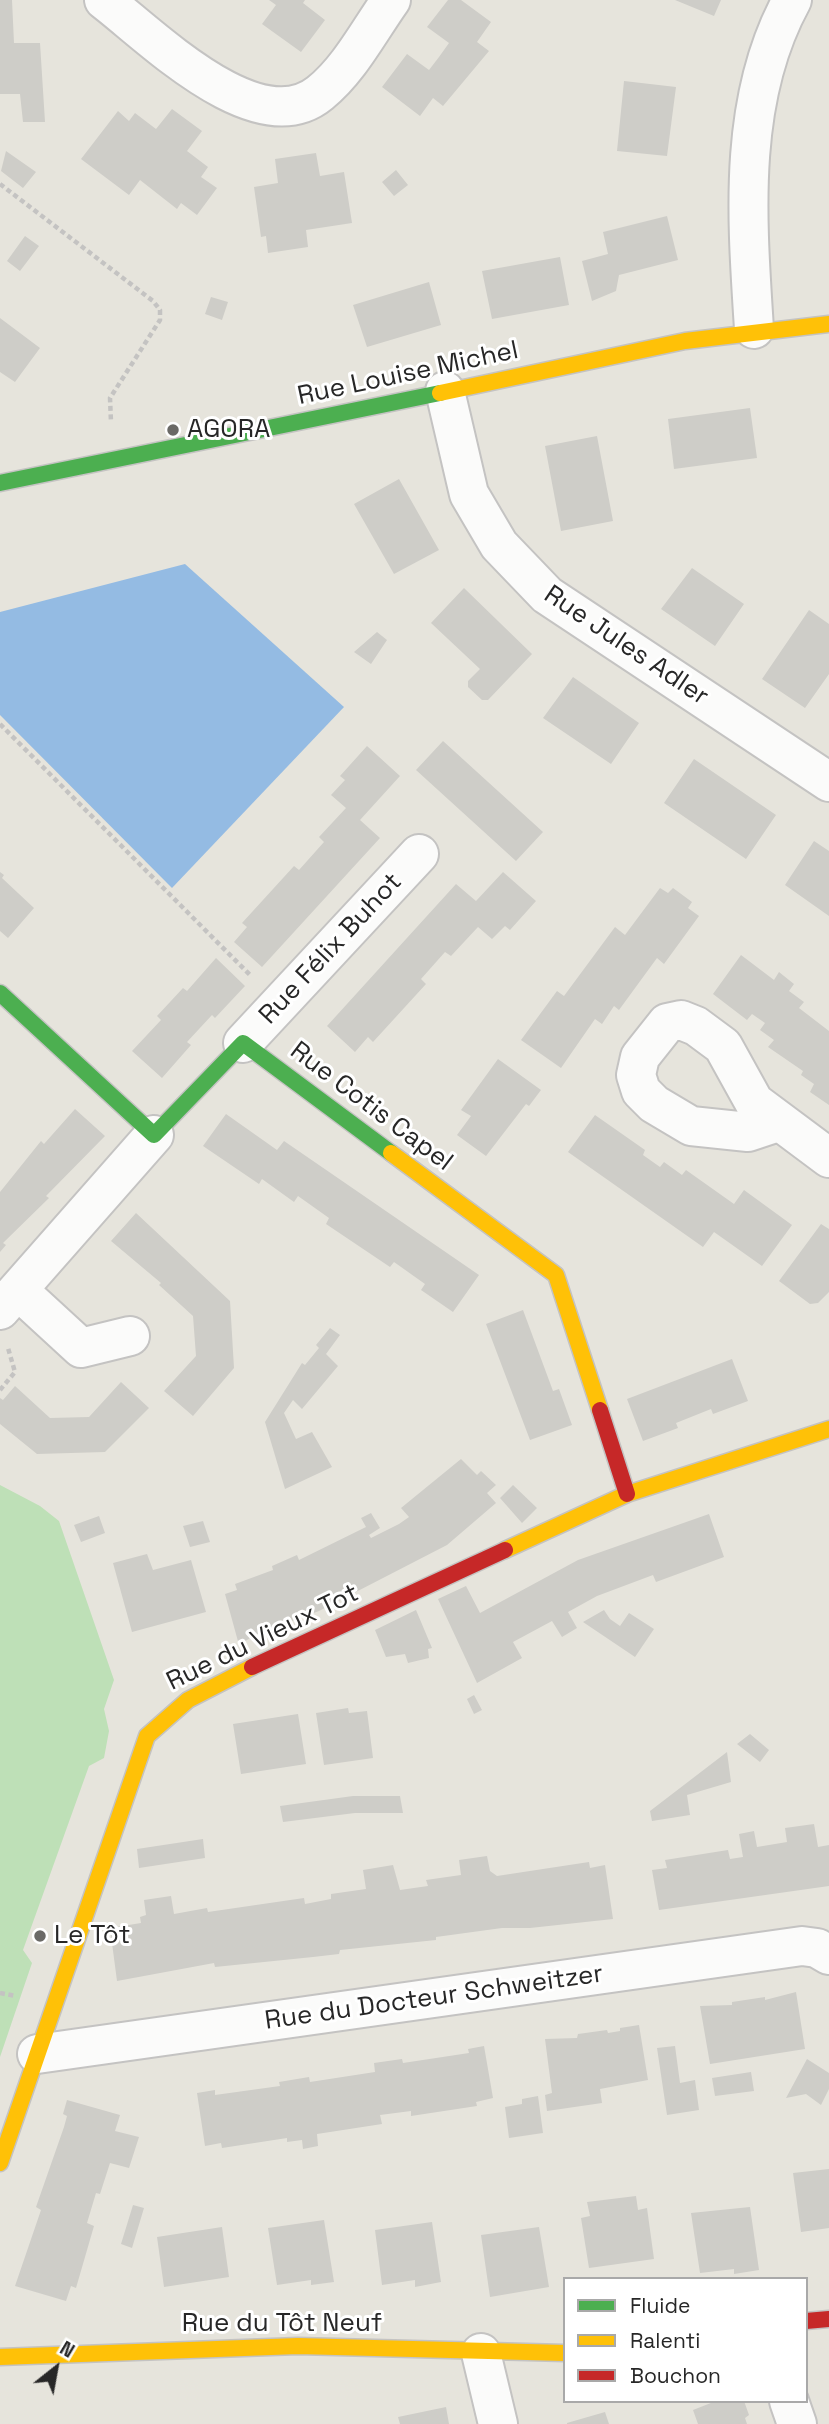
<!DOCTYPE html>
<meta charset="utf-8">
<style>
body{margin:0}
#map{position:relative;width:829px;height:2424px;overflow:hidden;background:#e6e4dc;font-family:"Space Grotesk",sans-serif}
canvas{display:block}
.legend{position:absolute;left:563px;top:2277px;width:245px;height:126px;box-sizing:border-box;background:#fff;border:2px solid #a9a9a9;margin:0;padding:9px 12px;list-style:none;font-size:21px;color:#272727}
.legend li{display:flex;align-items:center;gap:14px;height:35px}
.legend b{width:35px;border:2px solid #a9a9a9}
.north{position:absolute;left:21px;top:2333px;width:70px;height:70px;-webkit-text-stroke:5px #fff;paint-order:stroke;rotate:31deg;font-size:19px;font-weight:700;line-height:28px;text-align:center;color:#272727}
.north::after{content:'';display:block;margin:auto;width:24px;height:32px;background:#272727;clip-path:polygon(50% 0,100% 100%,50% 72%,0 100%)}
</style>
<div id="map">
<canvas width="829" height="2424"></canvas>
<ul class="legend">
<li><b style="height:9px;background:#4caf50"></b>Fluide</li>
<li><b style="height:9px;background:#ffc107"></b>Ralenti</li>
<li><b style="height:9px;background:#c62828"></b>Bouchon</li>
</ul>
<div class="north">N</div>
</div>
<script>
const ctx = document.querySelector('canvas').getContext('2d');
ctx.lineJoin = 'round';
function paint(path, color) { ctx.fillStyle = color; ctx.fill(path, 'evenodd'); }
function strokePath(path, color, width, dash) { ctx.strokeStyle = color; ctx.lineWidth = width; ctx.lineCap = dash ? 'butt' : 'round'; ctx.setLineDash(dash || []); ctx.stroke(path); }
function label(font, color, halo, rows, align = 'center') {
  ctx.font = font + ' "Space Grotesk",sans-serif'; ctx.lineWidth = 6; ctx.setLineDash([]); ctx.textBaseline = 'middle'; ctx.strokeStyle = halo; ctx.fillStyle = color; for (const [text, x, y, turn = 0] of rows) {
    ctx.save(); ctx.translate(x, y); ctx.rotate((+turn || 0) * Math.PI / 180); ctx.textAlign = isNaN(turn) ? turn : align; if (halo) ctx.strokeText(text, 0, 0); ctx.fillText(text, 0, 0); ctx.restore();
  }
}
paint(new Path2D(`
 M0,1485L40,1506L59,1521L114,1680L104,1709L109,1731L104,1758L89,1766L23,1950L32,1963L0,2057Z`), '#bee0b7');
paint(new Path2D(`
 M185,564L344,707L172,888L0,715V612Z`), '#94bbe3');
paint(new Path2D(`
 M0,0H12L14,43H40L45,122H23L20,94H0Z
 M269,0H305L303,3L325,20L301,52L262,24L276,5Z
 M448,0H461L491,22L477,42L489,51L443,106L433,98L420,116L382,87L407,54L429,70L439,57L449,43L427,27Z
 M675,0H721L714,16Z
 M624,81L676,87L667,156L617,151Z
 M172,109L202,131L187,151L208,167L201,177L217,188L197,215L181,203L177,209L140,180L129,195L81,159L118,111L129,121L135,113L156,129Z
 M6,151L36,172L23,188L1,171Z
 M316,153L320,176L344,172L352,223L306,230L308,247L268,253L266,236L261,237L254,187L278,183L275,159Z
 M396,170L408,185L394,196L382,182Z
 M667,216L678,260L619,275L616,291L592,301L582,261L608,254L603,232Z
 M25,236L39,246L20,271L7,261Z
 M560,257L569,305L492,319L482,271Z
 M429,282L441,325L367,347L353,305Z
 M211,297L228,302L222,320L205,314Z
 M0,318L40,348L15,382L0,372Z
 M750,408L757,458L674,469L668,419Z
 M597,436L613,521L561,531L545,446Z
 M399,479L439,550L394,574L354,504Z
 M692,568L744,604L715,646L661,609Z
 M464,588L532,654L488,700H482L468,687V681L480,669L431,623Z
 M809,610L829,624V674L805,708L762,679Z
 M377,632L387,640L371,664L354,652Z
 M573,677L639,723L611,764L543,718Z
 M443,741L543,832L516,861L416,770Z
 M367,746L400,776L360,820L380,838L262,967L234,942L247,927L242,923L294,866L299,870L324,842L319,837L346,808L331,795L345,780L340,776Z
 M694,759L776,815L746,859L664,803Z
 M814,841L829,851V916L785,885Z
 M0,872L4,875L2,878L34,908L8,938L0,931Z
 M503,872L536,901L510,930L505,926L492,939L478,927L451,956L445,952L421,979L426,984L373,1042L368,1037L355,1052L327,1026L456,884L476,901Z
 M660,888L668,893L673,888L692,902L688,908L699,916L664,964L657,958L619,1010L614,1006L602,1024L595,1019L561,1068L521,1040L557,991L564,996L615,927L625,935Z
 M741,955L774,980L779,972L794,984L789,991L804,1002L799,1008L829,1031V1105L810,1092L814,1084L801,1075L803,1071L768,1047L774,1040L760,1030L765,1023L752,1014L747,1020L713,994Z
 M216,958L245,986L215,1018L212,1015L187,1042L191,1045L162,1078L132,1051L161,1020L157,1016L183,988L187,991Z
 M498,1059L541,1090L529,1106L526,1104L486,1156L457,1135L471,1116L461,1110Z
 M75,1109L105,1136L46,1196L49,1198L3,1243L6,1245L0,1252V1192L41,1141L44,1144Z
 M226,1114L277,1150L284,1141L479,1275L453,1312L421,1290L425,1284L394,1262L390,1267L326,1224L329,1218L298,1196L294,1202L262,1179L259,1184L203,1146Z
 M595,1115L645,1150L643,1155L660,1167L664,1162L682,1175L686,1170L734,1204L744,1190L792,1225L762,1266L714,1232L703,1247L568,1152Z
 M136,1213L230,1301L234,1368L193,1416L164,1391L196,1356L193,1316L159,1285L161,1283L111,1241Z
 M821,1224L829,1229V1292L818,1303L810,1304L779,1281Z
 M523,1310L553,1391L559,1389L572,1425L530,1440L486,1324Z
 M330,1328L340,1335L326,1354L338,1366L302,1409L293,1400L284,1413L296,1439L312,1432L332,1467L285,1489L265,1422L302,1363L305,1365L319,1348L316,1345Z
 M732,1359L748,1401L713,1414L711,1409L676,1423L678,1428L643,1441L627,1399Z
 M121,1382L149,1408L105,1452L37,1454L0,1424V1398L3,1400L15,1386L50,1418L89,1417Z
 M461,1459L477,1475L481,1471L496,1485L487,1493L496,1503L447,1545L319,1611L255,1635L239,1645L225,1594L237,1590L235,1584L273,1570L272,1566L297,1555L299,1560L366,1527L361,1518L371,1513L380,1528L369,1535L371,1538L399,1524L409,1517L401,1508Z
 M513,1485L537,1508L522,1523L500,1498Z
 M709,1514L724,1557L656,1582L653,1575L597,1596L568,1612L577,1628L562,1637L552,1621L513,1642L522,1658L477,1683L438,1599L466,1586L480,1613L578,1560Z
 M99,1516L105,1533L81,1542L74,1525Z
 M203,1521L210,1542L190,1547L183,1526Z
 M147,1554L153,1570L191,1560L206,1612L132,1632L113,1563Z
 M416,1610L432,1648L428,1649L429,1658L408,1663L405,1654L386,1657L375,1630Z
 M604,1610L610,1619L620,1626L629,1613L654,1629L635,1657L583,1622Z
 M474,1695L482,1710L474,1714L467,1699Z
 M348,1708L349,1713L367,1711L373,1758L324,1765L316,1713Z
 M298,1714L306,1764L241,1774L233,1724Z
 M750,1734L769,1750L760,1762L737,1744Z
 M727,1752L731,1782L687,1795L690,1815L652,1821L650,1811Z
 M353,1796H400L403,1813H355L283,1822L280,1806Z
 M814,1824L818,1847L829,1845V1886L659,1910L652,1870L667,1868L665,1860L728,1850L730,1859L743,1857L739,1834L754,1831L757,1847L787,1842L785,1828Z
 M203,1839L205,1858L139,1868L137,1849Z
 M487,1856L490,1871L497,1876L589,1862L590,1868L605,1865L613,1919L530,1928H502L436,1937V1940L340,1950L339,1954L313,1957L215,1967L214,1963L117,1981L110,1928L141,1923L140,1917L146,1915L144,1900L171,1896L174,1914L207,1908L208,1912L304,1898L305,1904L331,1899V1894L366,1889L363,1870L393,1865L400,1890L428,1886L426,1880L461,1875L459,1860Z
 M796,1992L805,2049L710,2064L700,2006L732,2005V2002L765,1997V2000Z
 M639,2025L648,2080L600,2089L602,2103L547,2111L545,2095L552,2093L545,2039L577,2038L578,2034L607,2030L608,2033L620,2031V2028Z
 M484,2046L493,2098L476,2102L477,2106L411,2116V2111L380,2115L382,2124L317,2134L318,2146L303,2149L302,2140L287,2142V2138L222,2148L221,2143L205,2146L197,2093L215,2090V2095L280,2086L279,2082L309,2077L310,2082L375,2072L374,2063L402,2059L403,2063L469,2053L468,2049Z
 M675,2046L680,2083L695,2080L699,2110L667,2115L657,2048Z
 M807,2059L829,2073V2089L821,2105L806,2094L786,2098Z
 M751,2072L754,2091L715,2096L712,2078Z
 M538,2096L543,2133L509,2138L505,2107L522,2104V2099Z
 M67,2100L120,2115L115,2131L139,2137L129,2168L110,2163L100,2194L96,2193L87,2223L94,2226L76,2288L71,2286L66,2301L15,2286L41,2210L36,2207L64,2127L67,2116L63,2114Z
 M829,2169V2228L801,2232L793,2173Z
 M636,2196L638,2210L647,2208L654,2259L589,2268L581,2218L590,2216L587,2202Z
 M133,2205L144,2208L132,2248L121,2244Z
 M750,2207L759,2270L734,2274V2269L700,2273L691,2213Z
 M324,2220L334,2282L311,2285V2280L277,2285L268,2228Z
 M432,2222L441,2282L415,2287V2280L382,2285L375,2230Z
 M222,2227L229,2277L164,2287L157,2237Z
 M539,2227L549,2287L490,2297L481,2235Z
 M716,2401H744L749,2415L745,2418L747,2424H698L693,2410Z
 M446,2407L449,2424H400L398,2417Z
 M605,2412L609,2424H567V2423Z`), '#cecdc8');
const street = new Path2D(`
 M104,0C151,36 258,144 320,93C349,70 369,31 391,0
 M754,329C747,219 737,100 792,0
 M445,391L469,494L499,545L547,595L829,782
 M243,1043L419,854
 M778,1122L748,1132L691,1126L654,1104L641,1091L636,1075L640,1057L667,1023L681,1020L696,1026L723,1046L754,1102L829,1158
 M19,1291L81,1348L130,1336
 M0,1310L154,1135
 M37,2054L802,1946L817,1948L829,1955
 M481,2353L498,2424
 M789,2401L797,2424`);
const fast = new Path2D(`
 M0,483L440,393
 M0,993L154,1135L243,1043L391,1153`);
const slow = new Path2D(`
 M440,393L685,341L829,324
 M391,1153L556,1275L600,1410
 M505,1550L627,1494L829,1429
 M0,2163L147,1736L188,1700L252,1667
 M0,2357L298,2346L565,2353`);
const jam = new Path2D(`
 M600,1410L627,1494
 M252,1667L505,1550
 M806,2321L829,2319`);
strokePath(street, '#c4c3c2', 42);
strokePath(fast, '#c4c3c2', 19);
strokePath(slow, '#c4c3c2', 19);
strokePath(jam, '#c4c3c2', 19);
strokePath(new Path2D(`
 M0,184L153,301L160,310V320L110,398L111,422
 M0,724L251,976
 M0,1390L15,1372L8,1348
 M0,1993L16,1996`), '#c4c3c2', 4.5, [5, 3.5]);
strokePath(street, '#fbfbfa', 38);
strokePath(fast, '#4caf50', 16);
strokePath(slow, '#ffc107', 16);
strokePath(jam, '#c62828', 16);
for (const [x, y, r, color] of [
 [173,430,7,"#6a6966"],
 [40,1936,7,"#6a6966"]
]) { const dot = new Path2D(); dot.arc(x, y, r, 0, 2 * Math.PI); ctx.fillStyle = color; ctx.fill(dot); strokePath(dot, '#fff', 2.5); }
label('26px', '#272727', '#fff', [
 ["Rue Louise Michel",408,374,-12],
 ["Rue Jules Adler",626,646,34],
 ["Rue Félix Buhot",331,949,-47],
 ["Rue Cotis Capel",371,1107,37],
 ["Rue du Vieux Tot",263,1638,-26],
 ["Rue du Docteur Schweitzer",434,1998,-8],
 ["Rue du Tôt Neuf",282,2324]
]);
label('26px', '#272727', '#fff', [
 ["AGORA",187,430],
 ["Le Tôt",54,1936]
], 'left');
</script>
